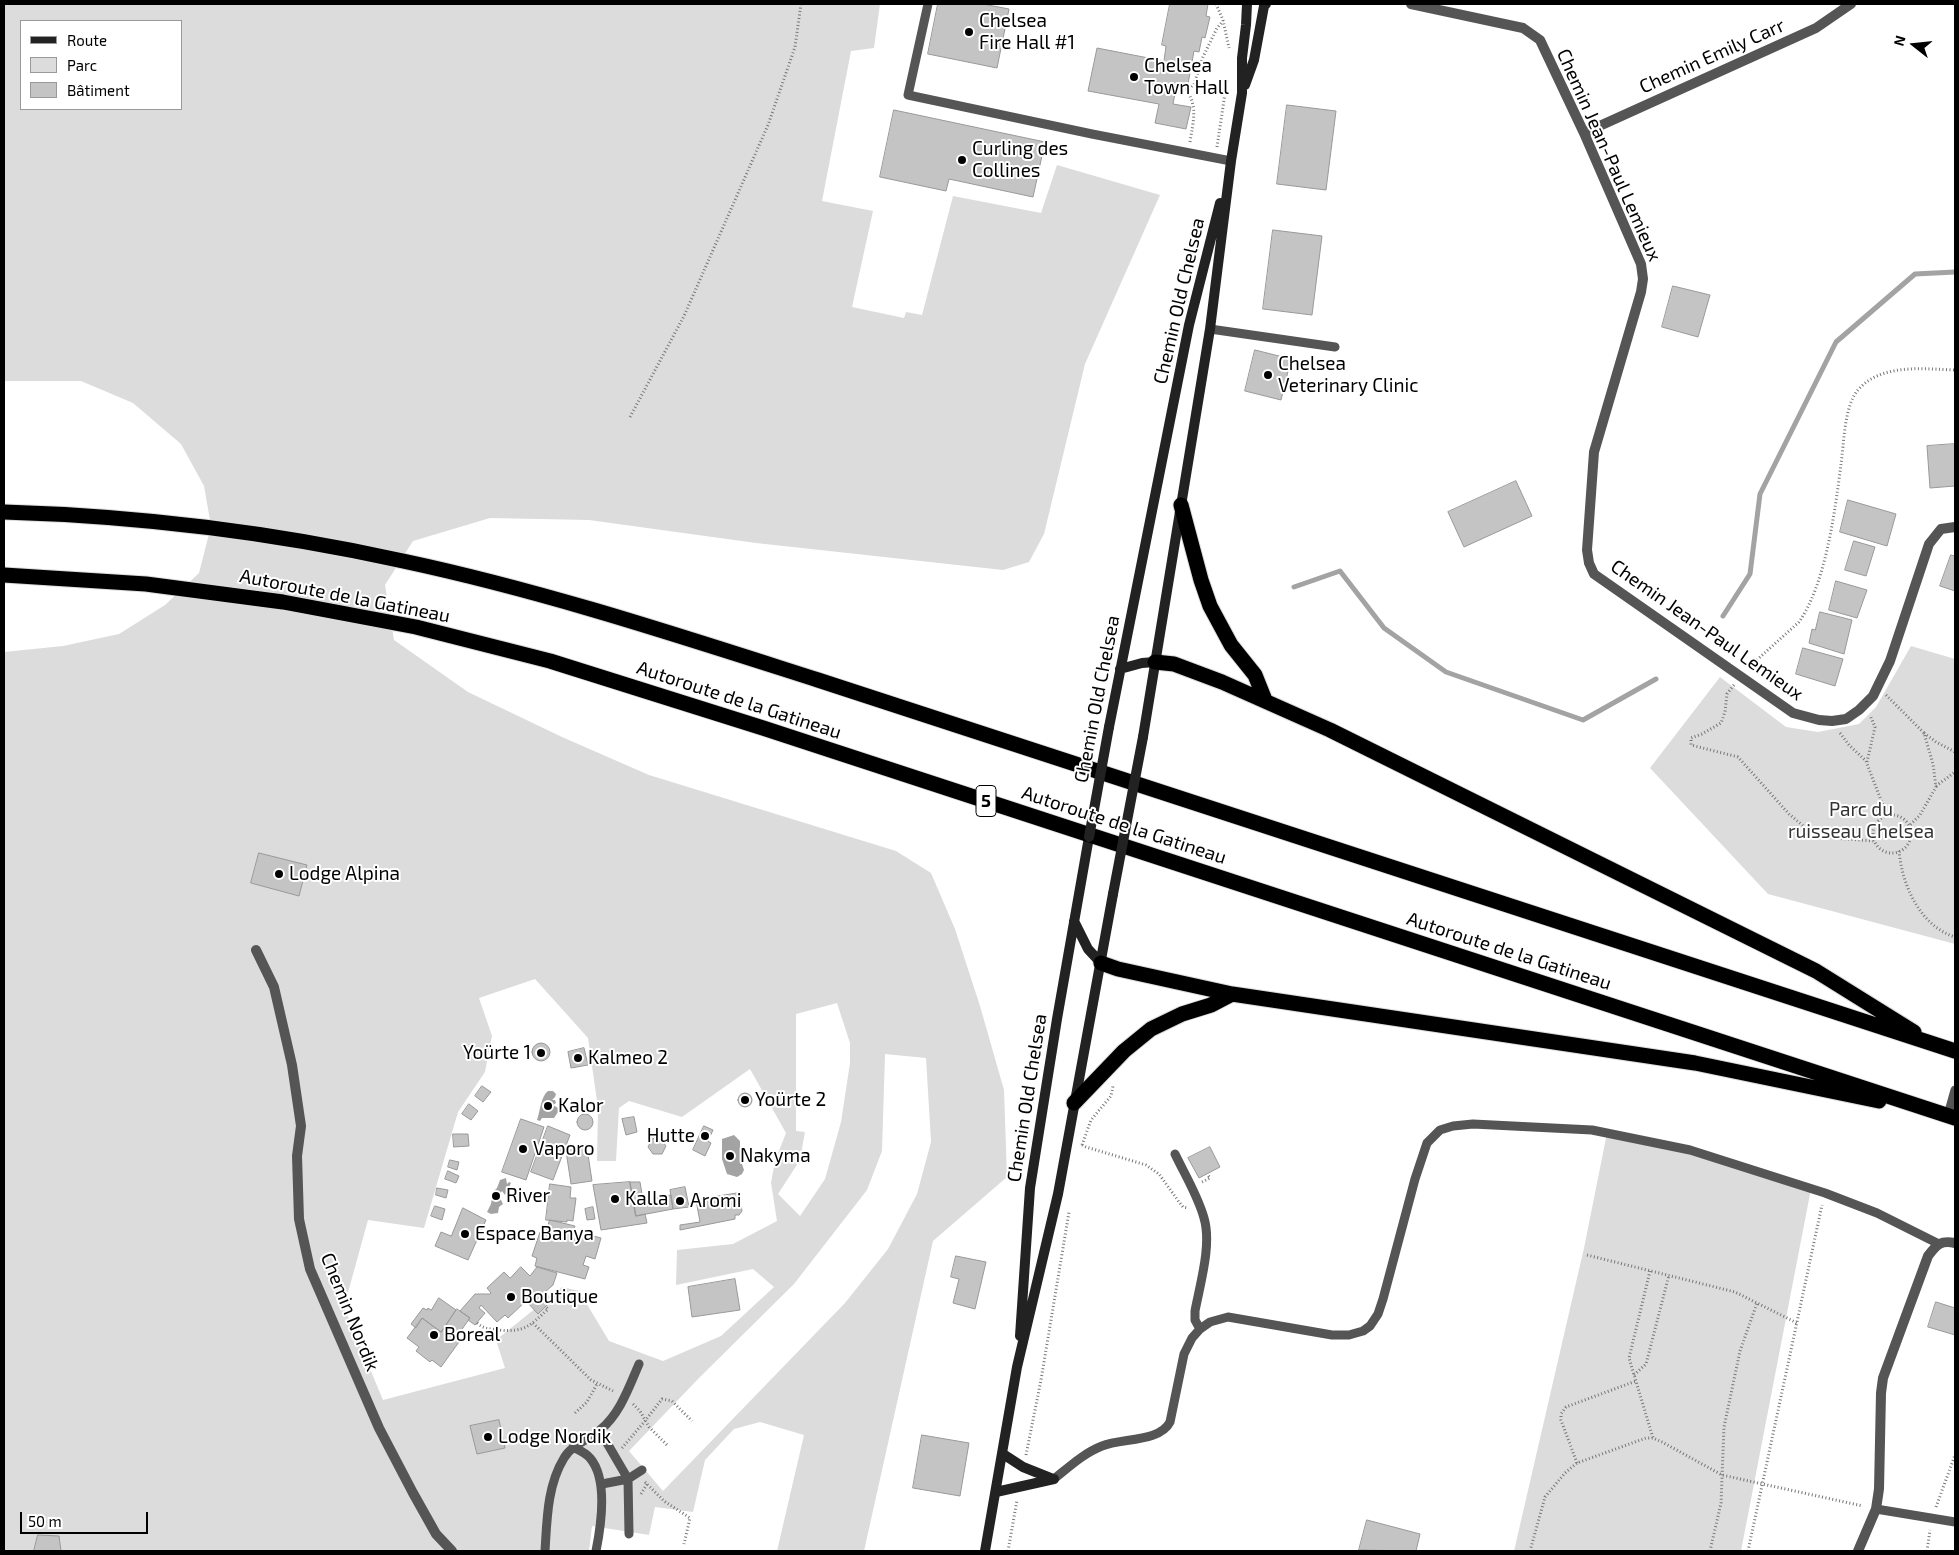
<!DOCTYPE html>
<meta charset="utf-8">
<style>
body{margin:0}
#map{position:relative;width:1959px;height:1555px;overflow:hidden;background:#fff;font-family:"Exo 2",sans-serif}
canvas{display:block}
.frame{position:absolute;inset:0;border:5px solid #000;pointer-events:none}
.legend{position:absolute;left:20px;top:20px;width:162px;height:90px;box-sizing:border-box;background:#fff;border:1px solid #999;margin:0;padding:6px 9px;list-style:none;font-size:15px;color:#000}
.legend li{display:flex;align-items:center;gap:10px;height:25px}
.legend b{width:25px;border:1px solid #999}
.north{position:absolute;left:1889px;top:20px;width:50px;height:50px;-webkit-text-stroke:4px #fff;paint-order:stroke;rotate:286deg;font-size:14px;font-weight:700;line-height:20px;text-align:center;color:#000}
.north::after{content:'';display:block;margin:auto;width:18px;height:22px;background:#000;clip-path:polygon(50% 0,100% 100%,50% 72%,0 100%)}
.scale{position:absolute;left:20px;top:1512px;width:128px;height:22px;box-sizing:border-box;border:2px solid #000;border-top:0;padding-left:6px;font-size:15px;line-height:18px;white-space:nowrap;color:#000;-webkit-text-stroke:4px #fff;paint-order:stroke}
</style>
<div id="map">
<canvas width="1959" height="1555"></canvas>
<div class="frame"></div>
<ul class="legend">
<li><b style="height:6px;background:#222"></b>Route</li>
<li><b style="height:14px;background:#dcdcdc"></b>Parc</li>
<li><b style="height:14px;background:#c4c4c4"></b>Bâtiment</li>
</ul>
<div class="north">N</div>
<div class="scale">50 m</div>
</div>
<script>
const ctx = document.querySelector('canvas').getContext('2d');
ctx.lineJoin = 'round';
function paint(path, color) { ctx.fillStyle = color; ctx.fill(path, 'evenodd'); }
function strokePath(path, color, width, dash) { ctx.strokeStyle = color; ctx.lineWidth = width; ctx.lineCap = dash ? 'butt' : 'round'; ctx.setLineDash(dash || []); ctx.stroke(path); }
function label(font, color, halo, rows, align = 'center') {
  ctx.font = font + ' "Exo 2",sans-serif'; ctx.lineWidth = 4; ctx.setLineDash([]); ctx.textBaseline = 'middle'; ctx.strokeStyle = halo; ctx.fillStyle = color; for (const [text, x, y, turn = 0] of rows) {
    ctx.save(); ctx.translate(x, y); ctx.rotate((+turn || 0) * Math.PI / 180); ctx.textAlign = isNaN(turn) ? turn : align; if (halo) ctx.strokeText(text, 0, 0); ctx.fillText(text, 0, 0); ctx.restore();
  }
}
paint(new Path2D(`
 M4,4H880L874,48L851,51L822,201L873,211L852,307L904,318L906,312L922,315L953,196L1041,213L1057,165L1160,195L1085,364L1044,534L1029,562L1003,570L756,543L589,520L490,518L413,541L385,585L394,640L468,692L562,737L649,775L896,851L931,873L955,929L980,1006L1004,1090L1007,1177L933,1241L864,1551H777L804,1435L760,1422L734,1429L705,1460L693,1512L655,1507L649,1535L592,1526L589,1551H4V652L63,646L119,634L165,605L199,573L211,526L204,486L181,444L133,403L81,381H4ZM21,21H181V109H21ZM535,979L588,1038L598,1108L597,1161H616L619,1108L629,1101L682,1117L750,1069L786,1133L775,1161L771,1183L777,1221L733,1244L677,1250L676,1285L753,1269L774,1287L721,1336L663,1361L609,1341L579,1291L562,1287L496,1340L505,1368L383,1400L344,1307L368,1220L424,1228L458,1112L485,1072L492,1036L479,998ZM837,1003L850,1043V1063L841,1122L825,1179L800,1216L778,1194L800,1160L805,1132L796,1131V1014ZM885,1054L926,1058L931,1142L917,1194L888,1249L845,1303L663,1491L629,1451L698,1379L794,1284L867,1190L882,1151Z
 M1911,646L1955,659V944L1768,894L1650,768L1720,677L1786,727L1818,732L1859,724L1876,707Z
 M1607,1133L1690,1150L1811,1189L1741,1551H1514L1584,1248Z`), '#dcdcdc');
paint(new Path2D(`
 M548,1091H553L556,1094L555,1097L552,1100H555L556,1103L553,1105L558,1108V1112L554,1118H542L540,1121L537,1120C540,1111 541,1096 548,1091Z
 M734,1135L740,1141V1158L744,1170L742,1174L737,1177L727,1174L722,1159V1139Z
 M506,1178L507,1184L509,1182L511,1183L505,1195L502,1191L499,1196L503,1204L499,1207L498,1213L491,1214L487,1212L491,1204L493,1192L497,1188L500,1180Z`), '#a3a3a3');
strokePath(new Path2D(`
 M1294,587L1340,571L1384,628L1446,672L1583,720L1656,679
 M1723,616L1750,574L1760,494L1836,342L1915,274L1955,272`), '#a3a3a3', 5);
const building = new Path2D(`
 M938,4H983L1009,9L997,68L928,54Z
 M1170,4H1208L1206,16L1210,17L1205,38L1202,37L1199,52L1194,51L1188,84L1177,83L1173,104L1191,107L1186,129L1155,123L1159,104L1088,91L1097,48L1164,61L1166,46L1162,45Z
 M1287,105L1336,111L1326,190L1277,184Z
 M894,110L1045,142L1033,197L949,179L946,191L880,177Z
 M1273,230L1322,236L1312,315L1263,309Z
 M1673,286L1710,295L1698,337L1662,327Z
 M1255,350L1291,359L1281,400L1245,391Z
 M1955,444V486L1930,488L1927,446Z
 M1516,481L1532,516L1464,547L1448,512Z
 M1848,500L1896,514L1887,546L1840,532Z
 M1854,541L1875,547L1866,576L1845,570Z
 M1951,555L1955,556V591L1940,586Z
 M1836,581L1867,590L1857,618L1829,610Z
 M1820,612L1852,620L1844,654L1809,643L1812,629L1815,630Z
 M1803,648L1843,659L1835,686L1796,674Z
 M259,853L307,865L299,896L251,883Z
 M532 1052a9 9 0 1 1 18 0a9 9 0 1 1-18 0Z
 M584,1048L588,1065L571,1068L568,1052Z
 M482,1086L491,1092L483,1102L475,1096Z
 M738 1100a7 7 0 1 1 14 0a7 7 0 1 1-14 0Z
 M469,1104L478,1111L471,1120L462,1114Z
 M577 1122a8 8 0 1 1 16 0a8 8 0 1 1-16 0Z
 M634,1117L637,1132L626,1135L622,1119Z
 M521,1119L544,1127L526,1180L502,1172Z
 M548,1126L570,1135L553,1180L531,1172Z
 M704,1126L713,1130L708,1141L711,1143L705,1156L693,1150Z
 M453,1134H468L469,1146L454,1147Z
 M660,1138L666,1146L662,1154H653L648,1147L652,1139Z
 M1210,1147L1220,1167L1199,1178L1188,1158Z
 M587,1148L592,1181L571,1184L566,1151Z
 M450,1160L459,1162L457,1170L448,1167Z
 M448,1171L459,1176L456,1183L445,1179Z
 M630,1182L636,1216L645,1214L647,1223L601,1230L593,1185Z
 M630,1182H640L643,1200L671,1195L673,1209L636,1216Z
 M550,1184L571,1187L570,1198H576L573,1221L567,1220V1222L546,1220Z
 M685,1187L689,1207L673,1209L670,1190Z
 M437,1188L448,1190L446,1198L436,1195Z
 M739,1193L742,1211L739,1215H735V1219L680,1230V1225L700,1222L696,1200Z
 M435,1206L445,1209L442,1220L431,1216Z
 M593,1207L595,1219L587,1220L585,1209Z
 M463,1208L486,1220L468,1260L435,1246L441,1232L451,1236Z
 M550,1220L575,1226L572,1233L589,1237L590,1235L601,1238L595,1259L586,1256L583,1265L589,1267L585,1279L535,1266L537,1258L532,1256L540,1232L545,1233Z
 M956,1256L986,1262L975,1309L953,1303L959,1279L951,1277Z
 M521,1267L530,1276L537,1267L557,1273L553,1285L545,1292L552,1300L538,1314L526,1301L508,1318L505,1315L497,1322L481,1305L479,1308L485,1313L475,1325L468,1320L470,1318L460,1311L475,1294H490L491,1293L487,1288L504,1272L510,1278Z
 M735,1279L740,1310L692,1317L688,1287Z
 M439,1298L456,1310L441,1332L422,1318L416,1328L411,1324L423,1308L427,1310L428,1308L431,1310Z
 M1936,1302L1955,1308V1335L1928,1327Z
 M457,1309L470,1318L455,1339L459,1342L441,1367L432,1360L430,1362L416,1351L419,1347L407,1338L422,1318L441,1332Z
 M499,1420L505,1448L477,1454L470,1426Z
 M922,1435L969,1443L960,1496L913,1488Z
 M1367,1520L1420,1534L1416,1551L1359,1550Z
 M38,1535L59,1536L61,1551H34Z`);
paint(building, '#c4c4c4');
strokePath(building, '#999', 1);
const highway = new Path2D(`
 M1181,505L1201,580L1210,606L1231,645L1255,675L1265,700
 M4,512C138,516 272,532 403,561C544,591 680,636 818,680L1955,1051
 M4,575L146,584L283,602L416,627L550,661L763,728L1955,1118
 M1155,662L1174,664L1222,682L1330,730L1816,971L1914,1032
 M1101,963L1118,969L1232,994L1695,1063L1879,1101
 M1074,1103L1124,1051L1151,1029L1182,1014L1211,1005L1232,994`);
strokePath(highway, '#dbdbdb', 17);
strokePath(new Path2D(`
 M1216,4L1223,20L1229,48
 M1187,90C1198,109 1193,121 1190,142
 M1175,92L1189,89L1194,84L1203,57L1217,28L1223,21
 M1217,147L1227,80
 M630,417L684,316L768,125L795,47L801,4
 M1749,667L1799,622C1826,583 1835,511 1841,464C1844,444 1844,406 1858,390C1881,363 1924,369 1955,370
 M1734,685L1727,694L1725,712L1721,723L1702,734L1691,738V745L1738,757L1789,814L1808,830L1833,838L1875,841
 M1886,695L1924,733L1933,764L1936,787L1920,815L1909,826
 M1840,733L1849,745L1866,761L1887,816
 M1924,733L1936,742L1955,752
 M1867,762L1875,727L1870,715
 M1936,786L1955,772
 M1873 834a19 19 0 1 1 38 0a19 19 0 1 1-38 0Z
 M1899,851C1902,885 1920,926 1955,937
 M1082,1145L1091,1120L1111,1096L1113,1086
 M1082,1145L1086,1147L1146,1165L1159,1174L1179,1202L1183,1207L1188,1208
 M1202,1182L1210,1178L1207,1174
 M1587,1255L1735,1292L1797,1323
 M1650,1271L1629,1358L1653,1438
 M477,1323C484,1329 490,1329 499,1330C524,1333 531,1325 548,1309L546,1307
 M533,1323L591,1380L613,1391
 M1634,1375L1646,1364L1669,1275
 M633,1404L640,1411L649,1427L667,1445
 M575,1413L587,1402L597,1384
 M622,1448L645,1421L662,1399L672,1401L692,1421
 M1026,1455L1041,1380L1069,1212
 M1577,1463L1561,1420V1414L1566,1407L1636,1381
 M645,1482L664,1501L690,1518L684,1544
 M641,1494L647,1484
 M1936,1507L1955,1455
 M1008,1551L1017,1500
 M1530,1551L1545,1497L1565,1473L1577,1463L1646,1438H1653L1662,1442L1722,1475L1863,1506
 M1710,1551L1721,1503L1724,1427L1740,1351L1757,1303
 M1748,1551L1822,1205
 M1927,1551L1930,1530`), '#777', 3, [1, 2.5]);
strokePath(new Path2D(`
 M928,4L908,95L1092,134L1231,161
 M1210,329L1335,347
 M1948,1115L1955,1090
 M1175,1154C1185,1175 1198,1196 1204,1218C1212,1245 1200,1284 1195,1311V1320L1200,1329
 M600,1431L628,1479L629,1534
 M573,1447C579,1450 586,1453 590,1458C608,1479 601,1526 596,1551
 M1054,1479C1069,1467 1084,1453 1102,1446C1122,1438 1160,1442 1170,1422L1184,1354L1192,1338L1200,1329L1210,1322L1228,1317L1332,1335H1349L1363,1331L1370,1326L1378,1314L1383,1299L1415,1179L1427,1143L1440,1130L1453,1126L1473,1124L1592,1130L1690,1150L1825,1193L1877,1213L1937,1243
 M602,1484L628,1479L642,1470
 M1876,1509L1955,1522
 M545,1551C547,1520 547,1486 564,1458C572,1444 589,1440 600,1430C620,1414 629,1387 639,1364`), '#555', 9);
strokePath(new Path2D(`
 M1411,4L1523,28L1540,40L1584,133L1641,264L1643,279L1641,292L1594,452L1587,550L1589,563L1594,574L1793,713L1819,720L1832,721L1846,719L1859,710L1873,696L1890,661L1929,544L1941,529L1955,527
 M1584,133L1816,28L1851,4
 M256,950L274,987L292,1065L301,1126L297,1156L299,1219L310,1269L379,1428L413,1493L436,1534L452,1551
 M1858,1551L1876,1509L1879,1489L1881,1393L1883,1378L1928,1256C1937,1244 1941,1240 1955,1243`), '#555', 10);
strokePath(new Path2D(`
 M1245,85L1254,60L1264,6L1266,4
 M1120,669L1142,663L1155,662
 M1109,727L1189,325L1220,203
 M1143,737L1210,329L1231,161L1242,93V58L1246,25L1247,4
 M1074,921L1088,949L1101,963
 M1020,1336L1030,1188L1057,1019L1089,837
 M1003,1454L1023,1467L1053,1479
 M996,1492L1054,1479
 M985,1551L1017,1367L1058,1194L1113,894`), '#222', 10);
strokePath(highway, '#000', 15);
strokePath(new Path2D(`
 M1089,837L1109,727
 M1113,894L1143,737`), '#222', 10);
for (const [x, y, r, color] of [
 [969,32,5,"#000"],
 [1134,77,5,"#000"],
 [962,160,5,"#000"],
 [1268,375,5,"#000"],
 [279,874,5,"#000"],
 [541,1053,5,"#000"],
 [578,1058,5,"#000"],
 [745,1100,5,"#000"],
 [548,1106,5,"#000"],
 [705,1136,5,"#000"],
 [523,1149,5,"#000"],
 [730,1156,5,"#000"],
 [496,1196,5,"#000"],
 [615,1199,5,"#000"],
 [680,1201,5,"#000"],
 [465,1234,5,"#000"],
 [511,1297,5,"#000"],
 [434,1335,5,"#000"],
 [488,1437,5,"#000"]
]) { const dot = new Path2D(); dot.arc(x, y, r, 0, 2 * Math.PI); ctx.fillStyle = color; ctx.fill(dot); strokePath(dot, '#fff', 2); }
for (const [x, y, w] of [
 [986,801,20]
]) { const box = new Path2D(); box.roundRect(x - w / 2, y - 15.5, w, 31, 4); ctx.fillStyle = '#fff'; ctx.fill(box); strokePath(box, '#000', 1); }
label('bold 18px', '#000', null, [
 ["5",986,801]
]);
label('19px', '#000', '#fff', [
 ["Chelsea",979,21],
 ["Fire Hall #1",979,43],
 ["Chelsea",1144,66],
 ["Town Hall",1144,88],
 ["Curling des",972,149],
 ["Collines",972,171],
 ["Chelsea",1278,364],
 ["Veterinary Clinic",1278,386],
 ["Lodge Alpina",289,874],
 ["Yoürte 1",531,1053,"right"],
 ["Kalmeo 2",588,1058],
 ["Yoürte 2",755,1100],
 ["Kalor",558,1106],
 ["Hutte",695,1136,"right"],
 ["Vaporo",533,1149],
 ["Nakyma",740,1156],
 ["River",506,1196],
 ["Kalla",625,1199],
 ["Aromi",690,1201],
 ["Espace Banya",475,1234],
 ["Boutique",521,1297],
 ["Boreal",444,1335],
 ["Lodge Nordik",498,1437]
], 'left');
label('19px', '#000', '#fff', [
 ["Chemin Emily Carr",1712,56,-24],
 ["Chemin Jean-Paul Lemieux",1609,155,66],
 ["Chemin Old Chelsea",1179,301,-77],
 ["Autoroute de la Gatineau",345,596,11],
 ["Chemin Jean-Paul Lemieux",1707,630,35],
 ["Chemin Old Chelsea",1097,699,-79],
 ["Autoroute de la Gatineau",739,700,18],
 ["Autoroute de la Gatineau",1124,825,18],
 ["Autoroute de la Gatineau",1509,951,18],
 ["Chemin Old Chelsea",1027,1098,-81],
 ["Chemin Nordik",350,1312,68]
]);
label('19px', '#333', '#fff', [
 ["Parc du",1861,810],
 ["ruisseau Chelsea",1861,832]
]);
</script>
